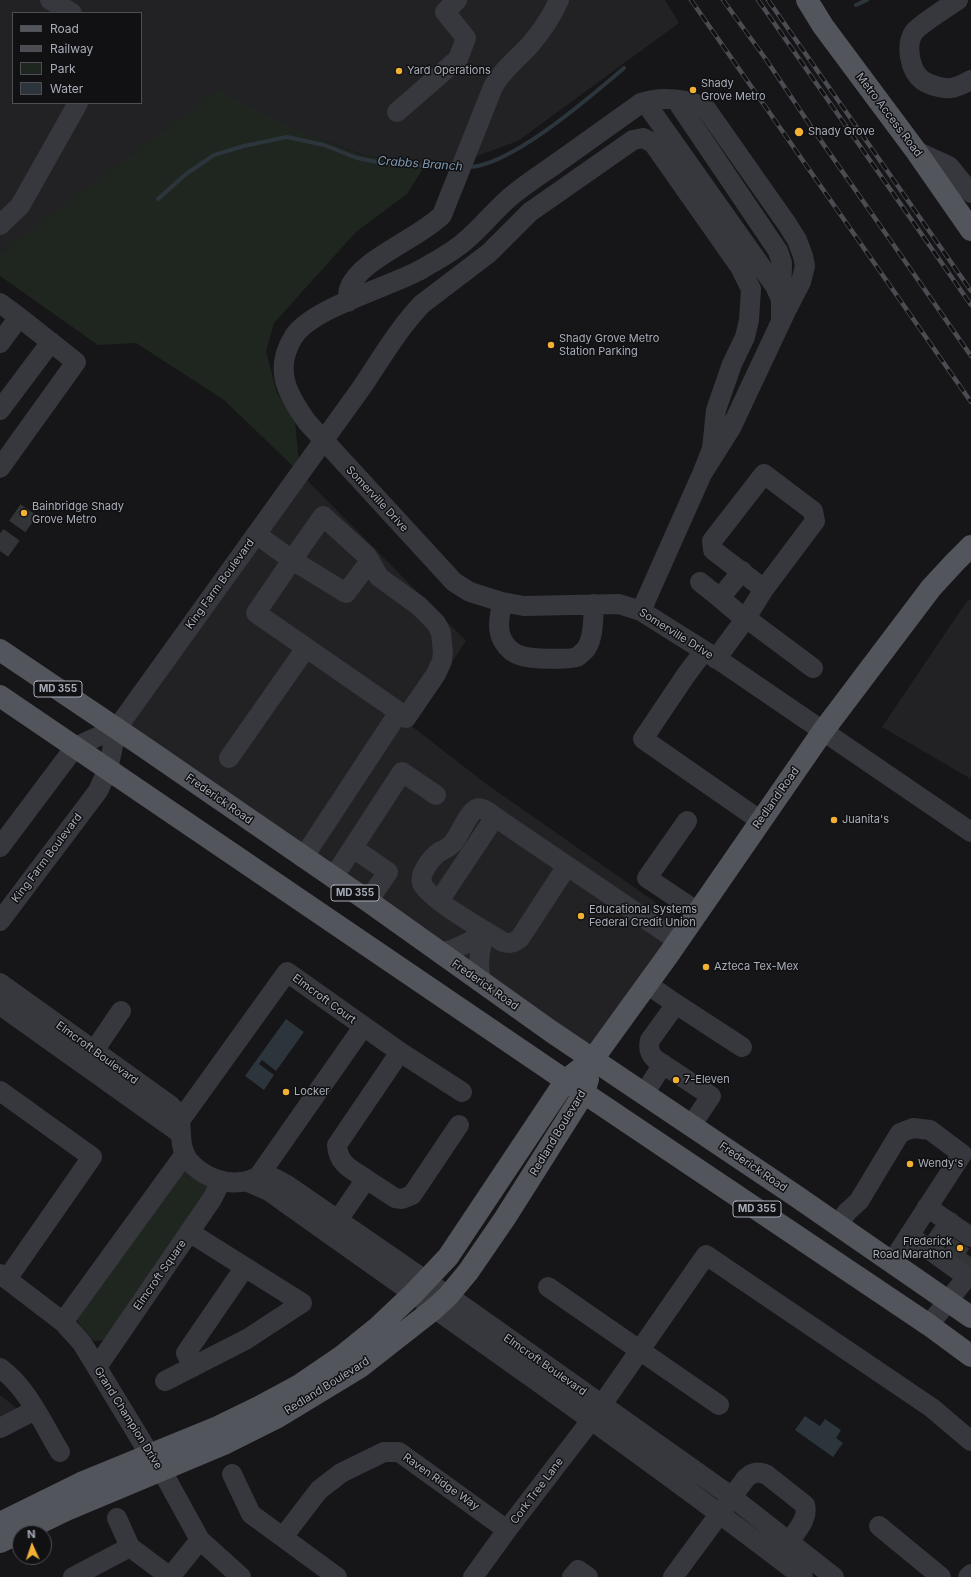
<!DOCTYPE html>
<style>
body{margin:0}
#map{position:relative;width:971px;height:1577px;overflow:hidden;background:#161618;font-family:Inter,sans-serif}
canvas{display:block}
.legend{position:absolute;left:12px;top:12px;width:130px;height:92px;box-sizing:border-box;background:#111113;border:1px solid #4d4f55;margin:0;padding:5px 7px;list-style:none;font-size:12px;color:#a8adb8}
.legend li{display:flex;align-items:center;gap:8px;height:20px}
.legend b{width:20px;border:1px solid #4d4f55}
.north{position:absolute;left:12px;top:1525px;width:40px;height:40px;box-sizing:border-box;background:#111113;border:1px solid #4d4f55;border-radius:50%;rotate:357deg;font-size:11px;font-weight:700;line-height:16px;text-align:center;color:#a8adb8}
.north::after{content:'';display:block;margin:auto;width:14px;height:18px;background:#f2b134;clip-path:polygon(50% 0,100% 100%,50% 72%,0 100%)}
</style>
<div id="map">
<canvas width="971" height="1577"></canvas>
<ul class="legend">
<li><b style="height:5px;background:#53555c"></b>Road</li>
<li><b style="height:5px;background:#4a4c52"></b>Railway</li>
<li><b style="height:11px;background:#1e261f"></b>Park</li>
<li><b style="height:11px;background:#2c353c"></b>Water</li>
</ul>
<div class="north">N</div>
</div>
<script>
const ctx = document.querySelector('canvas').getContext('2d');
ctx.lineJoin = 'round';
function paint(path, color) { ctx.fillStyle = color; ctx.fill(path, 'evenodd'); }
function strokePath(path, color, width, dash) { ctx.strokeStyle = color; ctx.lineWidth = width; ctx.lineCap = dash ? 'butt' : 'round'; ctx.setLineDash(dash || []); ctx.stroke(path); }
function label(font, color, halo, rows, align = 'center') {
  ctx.font = font + ' Inter,sans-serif'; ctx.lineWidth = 3; ctx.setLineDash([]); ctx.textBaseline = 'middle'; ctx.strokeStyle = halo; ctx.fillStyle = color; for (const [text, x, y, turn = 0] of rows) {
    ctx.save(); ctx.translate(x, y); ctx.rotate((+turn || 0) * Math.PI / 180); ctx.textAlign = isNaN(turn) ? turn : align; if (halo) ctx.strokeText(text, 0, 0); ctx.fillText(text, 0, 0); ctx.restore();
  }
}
paint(new Path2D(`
 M0,0H665L679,23L518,141L455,164L366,156L306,134L188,117L0,253ZM13,13H141V103H13Z
 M300,473L466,641L409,724L485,783L688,925L598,1063L117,728Z
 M971,599V779L882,727L967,601Z
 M0,1395L19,1410L0,1421Z`), '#222225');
paint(new Path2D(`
 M218,90L306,134L365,156L427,162L407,194L356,232L274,323L266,351L277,393L295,421L300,473L224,400L136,343L98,345L0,276V253Z
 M186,1170L209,1187L105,1340L94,1341L79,1324L77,1319L177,1172Z`), '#1e261f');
paint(new Path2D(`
 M286,1019L304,1032L276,1071L262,1060L259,1064L274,1075L264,1090L245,1076Z
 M805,1416L820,1426L825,1419L841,1430L836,1438L843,1443L833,1457L795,1430Z`), '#2c353c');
strokePath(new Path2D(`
 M856,5L867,0
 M467,167C509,168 591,96 624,68
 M158,199L186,174L214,155L244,146L287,137L324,145L357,158L387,164L454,167`), '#2c353c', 4);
strokePath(new Path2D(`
 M0,551L33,504
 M951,1258L961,1243
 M964,1267L971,1257`), '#333438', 20, [20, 10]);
strokePath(new Path2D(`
 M50,0L72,13
 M958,0C949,6 919,25 914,32C905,45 910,71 922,80C929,85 943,89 951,88C958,87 965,83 971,80
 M676,100L778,251L782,263L781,298
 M645,102L775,286L781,299V321
 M397,112L458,59L466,38L445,12L457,0
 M916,151L949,166L971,193
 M0,225L20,206L78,103
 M348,302C348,298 348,293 349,289C358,260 420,238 442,215L493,87C502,70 517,59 530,45C541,32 552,16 559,0
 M0,303L19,317L0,343
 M0,410L51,342
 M0,468L76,362L19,317
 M702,474L731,428L786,311L801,282L805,266L803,256L797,240L787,224L707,110C691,98 660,96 641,103C613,123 585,143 557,163C543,173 529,182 515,193C497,207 483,226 465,241C453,252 437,260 422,269C390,287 314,307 294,336C273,369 287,394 307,422L454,582L470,592L502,602L524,606L619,604L641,611L719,660L971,832
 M256,534L292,560L256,613L399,712L303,858
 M370,561L346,593L292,560L323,516L367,556L379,577L419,606L436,623L441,633L443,652L442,661L436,674L406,718L399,712
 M700,582L720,598L742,571
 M720,598L739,614L746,618L764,589L815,521L813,511L764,474L712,541L713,550L764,589
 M502,602C500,616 496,629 503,641C507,648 514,654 522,656C531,659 569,660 577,657C580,655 583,652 586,649C594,637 593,618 594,604
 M704,651L686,675L643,739L761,821
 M716,659L746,618L813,668
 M229,758L306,648
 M687,821L647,878L698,912
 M0,847L75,747L117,728
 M353,848L388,872L368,901
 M567,866L520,938C514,943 510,944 503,942C488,933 426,897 422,883C419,874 431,858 439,852C443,850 448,848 452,844C459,837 467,814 476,809C482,806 490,813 495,817L678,941
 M333,878L402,772L436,795
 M439,901L495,817
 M0,921L98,791L108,769L117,728L362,387C381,359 398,329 422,304L489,253L530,212L633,140L643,138L653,143L740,267L751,289L749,320L745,337L732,364L716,410L712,449L702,474L641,611
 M441,953C457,949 472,942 485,931
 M481,982C477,963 480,949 485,931
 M0,983L170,1105C172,1107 174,1109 176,1112C185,1124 176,1145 189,1161C203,1177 226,1186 247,1181C254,1179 260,1175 268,1176C274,1177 281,1182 287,1185L467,1309L732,1497L834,1577
 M647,984L676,1004L650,1040C648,1048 649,1053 655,1059L711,1096L691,1126
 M676,1004L742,1047
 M0,1005L180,1133
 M87,1061L121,1011
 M0,1091L92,1157L7,1279
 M644,1094L663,1064
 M179,1122L287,972L400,1052
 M258,1177L363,1027
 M366,1179L395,1198L402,1199L412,1195L459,1125
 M246,1181L269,1191C448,1319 629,1443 803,1577
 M927,1207L971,1237
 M338,1220L366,1179C351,1169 338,1164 337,1145L400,1052L462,1092
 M838,1225L847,1212L859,1201L900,1133L913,1128L930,1130L962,1154L892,1262
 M909,1235L967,1277
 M930,1250L950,1222
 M0,1274L63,1322L82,1343L150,1455L167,1480L200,1540L241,1577
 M548,1287L719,1405
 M63,1322L185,1154
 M929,1325L967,1277L971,1279
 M97,1367L212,1199L221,1181
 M193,1367L186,1353L245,1267
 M0,1368C27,1387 43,1424 60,1452
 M165,1381L247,1339L302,1303L189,1232
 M0,1428L35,1410
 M232,1474L251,1514L337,1577
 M117,1518L130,1547L170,1577
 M879,1526L941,1577
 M283,1537L319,1490L341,1473L384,1452H399L507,1530
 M73,1577L130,1547
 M170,1577L200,1540
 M473,1577L507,1530L592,1419L706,1255L932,1408L971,1441
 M572,1577L578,1570L588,1577
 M673,1577L746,1478C753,1472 758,1471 767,1475L805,1505C809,1519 796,1531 789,1542
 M968,1577L971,1574`), '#37383d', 20);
strokePath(new Path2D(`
 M807,0L823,26L916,151L971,230
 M0,650L141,745L368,901L552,1032L796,1196L971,1317
 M0,696L584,1093L929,1325L971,1356
 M0,1523L81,1483L218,1427L259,1407L298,1386L342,1356L378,1327L413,1294L448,1257L566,1080L593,1059L669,954L823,731L931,588L955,562L971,546
 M0,1542L66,1510L226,1443L276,1418L360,1367L434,1309L448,1296L468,1272L505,1218L584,1093L588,1079`), '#53555c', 22);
const rail = new Path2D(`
 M691,0L971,402
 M723,0L765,58L810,125L971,356
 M758,0L971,305
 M768,0L971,291`);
strokePath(rail, '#4a4c52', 4.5);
strokePath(rail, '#111113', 3, [9]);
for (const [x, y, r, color] of [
 [399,71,4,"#f2b134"],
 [693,90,4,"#f2b134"],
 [799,132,5,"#f2b134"],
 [551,345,4,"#f2b134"],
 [24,513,4,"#f2b134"],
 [834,820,4,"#f2b134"],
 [581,916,4,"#f2b134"],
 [706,967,4,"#f2b134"],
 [676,1080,4,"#f2b134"],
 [286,1092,4,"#f2b134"],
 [910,1164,4,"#f2b134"],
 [960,1248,4,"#f2b134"]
]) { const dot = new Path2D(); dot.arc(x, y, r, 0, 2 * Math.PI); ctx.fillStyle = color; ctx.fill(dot); strokePath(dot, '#111113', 1.5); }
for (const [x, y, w] of [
 [58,689,48],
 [355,893,48],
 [757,1209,48]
]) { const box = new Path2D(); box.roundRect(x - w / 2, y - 8, w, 16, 3); ctx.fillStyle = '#111113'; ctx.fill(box); strokePath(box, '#a8adb8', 1); }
label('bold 10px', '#a8adb8', null, [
 ["MD 355",58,689],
 ["MD 355",355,893],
 ["MD 355",757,1209]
]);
label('11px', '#a8adb8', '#111113', [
 ["Yard Operations",407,71],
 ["Shady",701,84],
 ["Grove Metro",701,97],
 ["Shady Grove",808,132],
 ["Shady Grove Metro",559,339],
 ["Station Parking",559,352],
 ["Bainbridge Shady",32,507],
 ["Grove Metro",32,520],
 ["Juanita's",842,820],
 ["Educational Systems",589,910],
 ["Federal Credit Union",589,923],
 ["Azteca Tex-Mex",714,967],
 ["7-Eleven",684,1080],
 ["Locker",294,1092],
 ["Wendy's",918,1164],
 ["Frederick",952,1242,"right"],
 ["Road Marathon",952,1255,"right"]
], 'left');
label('11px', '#a8adb8', '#111113', [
 ["Metro Access Road",889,115,53],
 ["Somerville Drive",377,499,47],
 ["King Farm Boulevard",220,584,-54],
 ["Somerville Drive",676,634,32],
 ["Redland Road",776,798,-55],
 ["Frederick Road",219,799,35],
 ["King Farm Boulevard",47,858,-53],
 ["Frederick Road",485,985,35],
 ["Elmcroft Court",324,999,36],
 ["Elmcroft Boulevard",97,1053,36],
 ["Redland Boulevard",558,1133,-59],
 ["Frederick Road",753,1167,34],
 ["Elmcroft Square",160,1275,-55],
 ["Elmcroft Boulevard",545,1365,35],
 ["Redland Boulevard",327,1386,-32],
 ["Grand Champion Drive",128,1418,58],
 ["Raven Ridge Way",441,1482,35],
 ["Cork Tree Lane",537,1491,-53]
]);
label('italic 12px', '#7f9bb3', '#111113', [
 ["Crabbs Branch",420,164,4]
]);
</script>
